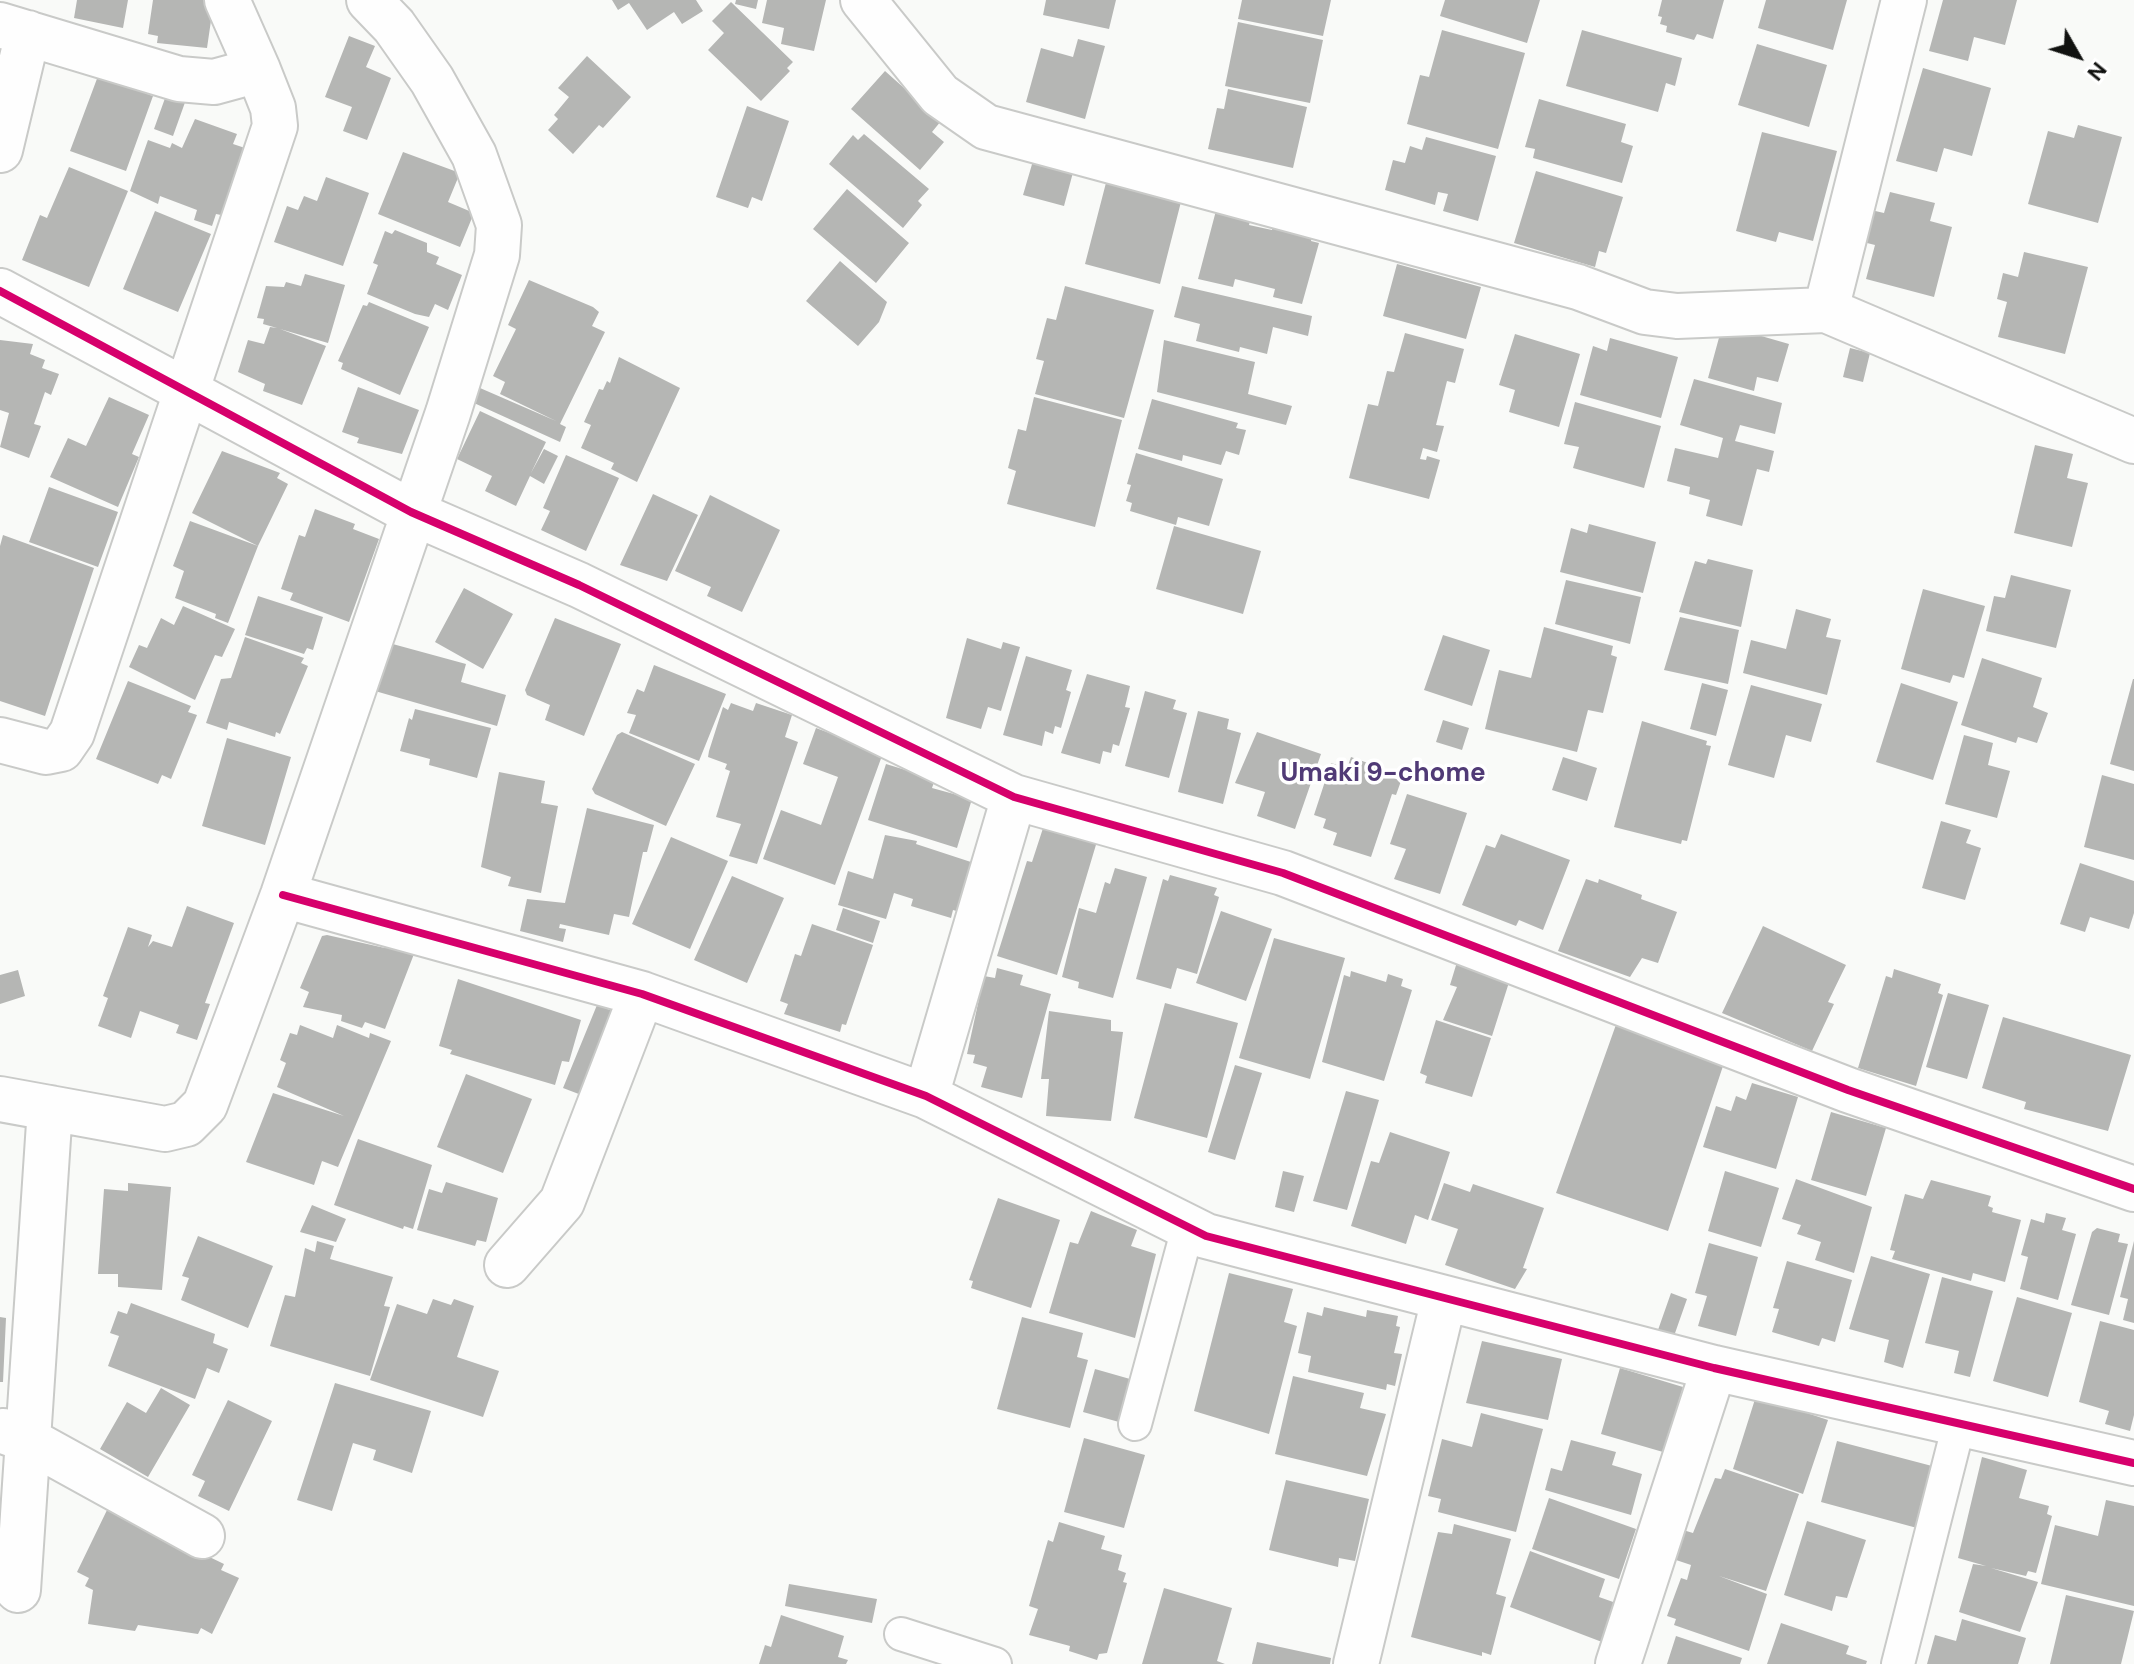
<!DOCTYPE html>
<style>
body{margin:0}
#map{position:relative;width:2134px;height:1664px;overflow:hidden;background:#f9faf8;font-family:"DM Sans",sans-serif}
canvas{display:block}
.north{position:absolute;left:2038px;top:16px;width:80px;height:80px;-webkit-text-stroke:6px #fff;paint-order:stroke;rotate:129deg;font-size:22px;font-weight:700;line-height:32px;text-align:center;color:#111210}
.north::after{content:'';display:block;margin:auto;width:28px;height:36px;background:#111210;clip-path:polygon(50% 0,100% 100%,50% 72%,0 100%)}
</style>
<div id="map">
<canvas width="2134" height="1664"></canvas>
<div class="north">N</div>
</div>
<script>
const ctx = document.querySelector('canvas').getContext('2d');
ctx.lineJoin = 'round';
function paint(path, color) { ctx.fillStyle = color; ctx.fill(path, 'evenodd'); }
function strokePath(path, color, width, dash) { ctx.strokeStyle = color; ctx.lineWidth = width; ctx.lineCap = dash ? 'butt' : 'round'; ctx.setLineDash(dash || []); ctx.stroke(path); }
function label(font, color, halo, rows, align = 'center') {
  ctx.font = font + ' "DM Sans",sans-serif'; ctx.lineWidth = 7; ctx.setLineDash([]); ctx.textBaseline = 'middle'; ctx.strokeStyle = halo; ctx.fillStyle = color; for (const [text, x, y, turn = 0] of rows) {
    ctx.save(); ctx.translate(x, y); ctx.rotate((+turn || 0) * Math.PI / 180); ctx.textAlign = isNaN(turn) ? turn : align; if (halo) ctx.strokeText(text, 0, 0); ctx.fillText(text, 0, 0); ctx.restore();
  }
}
paint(new Path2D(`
 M77,0H128L123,28L74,18Z
 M153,0H214L207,48L157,43L158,36L148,34Z
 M612,0H696L703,11L682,24L674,12L647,30L629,3L618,10Z
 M736,0H758L756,9L735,4Z
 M767,0H826L814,51L781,44L784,28L762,23Z
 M1046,0H1116L1109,29L1043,15Z
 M1242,0H1331L1323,36L1238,19Z
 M1445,0H1540L1527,43L1440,16Z
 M1662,0H1724L1713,39L1697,34L1694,40L1666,32L1667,26L1660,24L1662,17L1658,16Z
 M1766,0H1847L1833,50L1758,28Z
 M1943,0H2017L2005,45L1974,37L1968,61L1929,51Z
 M731,2L793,62L787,68L790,71L761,101L708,50L724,33L712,21Z
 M1238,22L1323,40L1310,103L1225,86Z
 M1442,30L1525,53L1498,149L1407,124L1420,75L1429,77Z
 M1582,30L1682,58L1675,86L1666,83L1658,112L1566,86Z
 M349,36L375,46L366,67L391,78L367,140L343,131L352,107L325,97Z
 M1078,39L1105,46L1085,119L1026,102L1041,48L1073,57Z
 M1757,44L1827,65L1809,127L1738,105Z
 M587,56L631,97L603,128L599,125L573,154L548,130L558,119L554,115L569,97L558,88Z
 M1923,68L1991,88L1972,156L1944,148L1937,172L1896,161Z
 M885,71L941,121L932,132L944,142L920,170L851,109Z
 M98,76L153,96L126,171L70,151Z
 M169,87L188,94L173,136L154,129Z
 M1228,89L1307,107L1293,168L1208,149L1217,108L1224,109Z
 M1539,99L1626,124L1621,142L1633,146L1622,183L1533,158L1535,149L1525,147Z
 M747,106L789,121L762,201L752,197L748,208L716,197Z
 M195,119L237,134L233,144L245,148L221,215L216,214L212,226L194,220L197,210L160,196L158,204L130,191L148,140L170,148L172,143L182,148Z
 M2078,125L2122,137L2098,223L2028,204L2048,131L2074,138Z
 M1762,132L1837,151L1813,241L1779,232L1776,242L1736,231Z
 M864,134L929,189L918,201L922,205L903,228L829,164L853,135L858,140Z
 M1426,137L1496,156L1478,221L1443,211L1448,194L1438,192L1435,205L1385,190L1393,160L1405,163L1410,146L1422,150Z
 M403,152L460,173L448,202L474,213L460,247L378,214Z
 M1035,154L1075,165L1064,206L1023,195Z
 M69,167L128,191L89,287L22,260L40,215L47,218Z
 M1536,171L1623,197L1606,253L1599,251L1595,267L1514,243Z
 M1108,175L1183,194L1160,284L1085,264Z
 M326,177L369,193L343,266L274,242L287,206L298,210L304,196L317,201Z
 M847,189L909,243L876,283L813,229Z
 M1890,192L1935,203L1930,221L1952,227L1934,297L1866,279L1875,245L1863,242L1871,210L1884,213Z
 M1218,203L1253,211L1249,225L1272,230L1273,224L1313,234L1311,241L1319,243L1302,304L1273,297L1275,289L1235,279L1233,287L1198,279Z
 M155,211L211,234L178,312L123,289Z
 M395,230L427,243V252L439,257L436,264L462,275L448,310L435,304L429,317L415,314L367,294L378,265L373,263L385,231L392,234Z
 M2024,252L2088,267L2065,354L1998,337L2007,302L1997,299L2003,273L2018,277Z
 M840,261L887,302L879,322L858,346L806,301Z
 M1397,264L1481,287L1466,339L1383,316Z
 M305,274L345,285L328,343L280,329L326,346L302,405L263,391L265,384L238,372L248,340L264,344L270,327L277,328L263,324L264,319L257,318L266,286L284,287L286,282L301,286Z
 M529,280L593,307L599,312L592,326L605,332L560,424L566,427L560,442L474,403L480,388L556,421L500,394L505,382L493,376L516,329L508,325Z
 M1065,286L1154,310L1124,418L1035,394L1044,361L1036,359L1047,318L1056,320Z
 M1182,286L1312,316L1308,336L1273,327L1267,354L1240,347L1239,352L1196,341L1200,324L1174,317Z
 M369,302L429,327L400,395L341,369L343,363L338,361L363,305L367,306Z
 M1730,327L1789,344L1778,382L1757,377L1754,391L1708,378L1720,334Z
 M1405,333L1464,349L1455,383L1447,381L1436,425L1444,426L1437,452L1423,448L1420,459L1426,460L1427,456L1440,460L1429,499L1349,478L1368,404L1378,406L1387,371L1394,372Z
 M1515,334L1580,354L1559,427L1509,412L1515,390L1499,385Z
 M1610,338L1678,357L1661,418L1580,395L1593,346L1607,351Z
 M0,340L33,344L30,354L45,360L42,368L59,374L51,395L45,392L34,424L41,426L29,458L0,447L9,413L0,410Z
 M1164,340L1255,362L1248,394L1292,406L1286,425L1157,392Z
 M1850,348L1870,353L1863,382L1843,377Z
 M619,357L680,388L637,482L611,469L614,463L581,448L591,425L584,422L599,389L603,390L607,381L610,383Z
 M1694,379L1782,403L1775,434L1740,425L1735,441L1774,451L1769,472L1757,469L1742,526L1706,516L1710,500L1689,494L1690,487L1667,481L1675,448L1718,458L1723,438L1680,425Z
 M358,387L419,410L402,454L357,443L359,438L342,432Z
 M109,397L149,415L132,454L139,457L118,507L50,477L68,438L86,446Z
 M1034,397L1122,420L1095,527L1007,504L1016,471L1008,468L1018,429L1026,431Z
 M1152,399L1238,423L1236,428L1246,430L1239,455L1226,451L1221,465L1183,455L1182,461L1138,449Z
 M1575,402L1661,426L1644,488L1573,468L1579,447L1564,444Z
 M480,411L546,442L531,473L544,449L558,456L544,484L530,476L516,506L485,491L492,476L457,459Z
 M2035,445L2073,454L2067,478L2088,483L2072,547L2014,533Z
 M222,451L280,473L277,478L288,484L258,546L228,623L215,618L216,614L175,598L184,571L173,566L190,521L258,546L192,513Z
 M1136,453L1223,479L1209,526L1178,517L1176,525L1130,511L1132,503L1126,501L1131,485L1127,484Z
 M566,455L619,478L586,551L541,530L550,511L543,508Z
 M49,487L118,512L98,567L29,542Z
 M653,494L698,515L667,581L620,565Z
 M710,495L780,530L742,612L707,596L711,587L675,571Z
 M315,509L355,524L353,529L379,539L349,622L290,600L293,593L281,589L299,535L305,537Z
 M1589,524L1656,542L1643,593L1560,572L1571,528L1587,533Z
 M1174,526L1261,551L1243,614L1156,589Z
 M3,535L94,568L45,716L0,701V546Z
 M1708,559L1753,570L1741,627L1679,612L1695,561L1706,564Z
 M2011,575L2071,590L2056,648L1986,631L1994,596L2005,598Z
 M1566,580L1641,597L1630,644L1555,624Z
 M464,588L513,614L483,669L435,642Z
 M1923,589L1985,606L1964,678L1953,675L1950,683L1901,669Z
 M258,596L323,617L313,650L307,648L304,654L245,635Z
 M183,606L235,629L222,657L215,655L195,700L129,667L139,645L147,648L161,618L174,625Z
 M1796,609L1831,619L1826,637L1841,640L1827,695L1743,673L1751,640L1786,649Z
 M1680,617L1739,630L1728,684L1664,670Z
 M555,618L621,644L584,736L545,720L550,705L527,695L525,690Z
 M1544,627L1613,646L1611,655L1617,657L1603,713L1588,710L1577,752L1485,729L1499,670L1531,678Z
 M1443,635L1490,650L1472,706L1424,690Z
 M245,637L304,658L301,663L308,666L280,734L276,732L275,737L229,722L227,730L206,723L221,679L231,678Z
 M967,638L1001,649L1003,642L1020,647L1001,711L988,707L981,729L946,718Z
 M389,643L466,664L461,682L506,695L497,726L375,691Z
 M1026,656L1072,670L1066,690L1071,692L1061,728L1055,726L1053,734L1045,731L1042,746L1003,735Z
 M1982,658L2042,678L2033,707L2048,713L2037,743L2018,737L2016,743L1961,725Z
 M654,665L726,694L699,761L629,733L636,715L627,713L637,689L644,692Z
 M1087,674L1130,686L1125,707L1130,708L1119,746L1113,744L1111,753L1103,751L1100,764L1061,753Z
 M2133,679H2134V771L2110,764Z
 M128,681L191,706L188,712L197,715L171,779L162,775L158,784L96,759Z
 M1702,683L1728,690L1716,736L1690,729Z
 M1901,683L1958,702L1933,780L1876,762Z
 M1751,685L1822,704L1811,742L1786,735L1774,778L1728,765Z
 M1145,691L1176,700L1173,709L1187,713L1169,778L1125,766Z
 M731,703L753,711L756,703L792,715L785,737L798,742L757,864L729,856L741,824L716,817L730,771L725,769L727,764L708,757L709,751L723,707L728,710Z
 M415,709L491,728L477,778L429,765L430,759L400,751L409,718L412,720Z
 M1198,711L1229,719L1227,729L1241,733L1223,804L1178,792Z
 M1443,720L1469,728L1462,750L1436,742Z
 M1642,721L1707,741L1706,745L1711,746L1687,841L1682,840L1681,844L1614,827Z
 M816,728L883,753L835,885L763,859L781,810L821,825L838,777L803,764Z
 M622,732L695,764L666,826L595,794L592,789L617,735Z
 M1257,732L1321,754L1295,829L1257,816L1265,792L1235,783Z
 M1964,735L1993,743L1988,765L2010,771L1997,818L1945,804Z
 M227,738L291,757L265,845L202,826Z
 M1351,757L1396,773L1394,778L1401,781L1396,795L1392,794L1371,857L1333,845L1337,833L1323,828L1326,819L1314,815L1331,763L1347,768Z
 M1563,757L1597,768L1587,801L1552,790Z
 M886,764L935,779L932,788L972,799L957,848L868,820Z
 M499,772L545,781L541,803L558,806L541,893L508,886L511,877L481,867Z
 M2102,775L2134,784V860L2084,847Z
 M1407,794L1467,813L1440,894L1394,879L1406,849L1390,844Z
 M587,808L654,825L647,852H643L629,917L614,914L609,935L560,924L559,928L566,929L563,942L520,931L527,899L565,903Z
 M1941,821L1971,830L1966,843L1981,848L1965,900L1922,888Z
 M1045,822L1098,838L1057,975L997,956L1027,861L1032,862Z
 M1501,834L1570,860L1543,930L1519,920L1516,926L1462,905L1486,845L1495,848Z
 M885,835L917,841L916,844L977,864L960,912L953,910L951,918L911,906L913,899L894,893L886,919L838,905L848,871L873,879Z
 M671,837L728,861L690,949L632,924Z
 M2080,863L2134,881V913L2129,929L2090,917L2085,932L2060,924Z
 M1115,868L1147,877L1113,998L1078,988L1079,982L1062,977L1079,908L1096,913L1105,882L1110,884Z
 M1170,875L1217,888L1214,895L1219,897L1197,974L1177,968L1171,989L1136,979L1163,879L1168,881Z
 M732,876L784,898L747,983L694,960Z
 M1586,879L1598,883L1599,879L1642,895L1641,899L1677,912L1658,963L1642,958L1630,977L1558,951Z
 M187,906L234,923L205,1003L210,1004L197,1040L176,1033L179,1025L140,1011L131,1038L98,1026L108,998L103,996L128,927L152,935L148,947L153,941L172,947Z
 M843,908L880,921L873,943L836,930Z
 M1221,911L1272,929L1246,1001L1196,983Z
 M812,924L873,945L846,1025L842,1024L840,1032L784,1014L788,1004L780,1001L795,954L801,956Z
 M1763,926L1846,965L1828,1002L1834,1004L1812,1051L1722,1013Z
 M327,935L385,948L387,944L414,954L385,1029L365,1022L362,1028L341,1021L342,1015L303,1007L309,992L300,988L322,936Z
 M1274,938L1345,958L1310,1079L1239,1058Z
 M1457,962L1511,976L1492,1036L1443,1020L1457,987L1450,985Z
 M997,968L1023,975L1020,985L1051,994L1022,1098L981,1087L987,1067L973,1063L975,1055L967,1054L984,976L995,978Z
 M1894,969L1941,984L1938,993L1943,995L1916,1086L1858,1068L1886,976L1892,978Z
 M18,970L25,996L0,1004V975Z
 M1351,971L1386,982L1388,974L1403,979L1401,986L1412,990L1384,1081L1322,1062L1344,975L1350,977Z
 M458,979L581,1020L569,1062L562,1061L555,1085L450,1054L452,1050L439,1046Z
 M1948,993L1989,1005L1967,1079L1926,1067Z
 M1165,1003L1238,1023L1207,1138L1134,1118Z
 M597,1005L618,1013L584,1096L563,1088Z
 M1049,1011L1111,1020V1031L1123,1032L1111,1121L1046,1116L1049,1079H1041Z
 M2003,1017L2131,1055L2108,1131L2024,1109L2026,1102L1982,1088Z
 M1618,1019L1724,1063L1668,1231L1556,1193Z
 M1436,1020L1491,1038L1472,1097L1425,1083L1427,1076L1420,1073Z
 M300,1025L333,1038L337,1025L369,1038L370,1033L391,1041L338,1167L322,1161L314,1185L246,1162L273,1093L344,1116L277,1087L286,1063L280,1060L290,1033L297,1035Z
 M1235,1065L1262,1073L1235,1160L1208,1152Z
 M466,1074L532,1099L503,1173L437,1147Z
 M1752,1083L1798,1097L1776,1169L1703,1147L1716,1106L1731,1111L1736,1096L1746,1100Z
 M1346,1091L1379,1100L1347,1210L1313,1201Z
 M1831,1112L1886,1128L1866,1196L1811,1180Z
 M1390,1132L1450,1152L1428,1220L1415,1215L1406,1244L1351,1226L1371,1161L1379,1163Z
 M358,1139L432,1165L413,1229L404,1226L403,1229L334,1205Z
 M1283,1171L1304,1176L1294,1212L1275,1207Z
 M1725,1171L1779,1188L1761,1247L1708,1231Z
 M1796,1179L1872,1207L1854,1273L1815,1260L1821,1242L1797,1234L1801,1225L1782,1219Z
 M1931,1180L1991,1196L1988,1206L1993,1208L1992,1212L2021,1220L2005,1282L1973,1273L1971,1281L1892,1259L1895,1251L1890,1250L1905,1194L1923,1199Z
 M446,1182L498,1198L486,1242L477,1240L475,1246L417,1230L429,1189L442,1193Z
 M128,1183L171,1187L162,1290L118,1287V1274H98L104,1189L128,1191Z
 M1444,1183L1470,1192L1473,1184L1544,1208L1523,1268L1527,1269L1515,1289L1445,1265L1458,1229L1431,1220Z
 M998,1198L1060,1220L1031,1308L971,1288L973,1281L969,1280Z
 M312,1205L346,1219L336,1242L300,1232Z
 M1091,1211L1137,1230L1131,1246L1156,1254L1135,1338L1049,1313L1070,1242L1078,1244Z
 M2046,1213L2066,1218L2062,1230L2076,1234L2058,1300L2020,1289L2028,1257L2021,1255L2031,1219L2044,1223Z
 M2097,1228L2120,1234L2118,1242L2128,1244L2109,1315L2071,1305L2092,1232Z
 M198,1236L273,1266L248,1328L181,1300L189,1278L182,1276Z
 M317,1241L334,1246L330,1259L393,1277L384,1306L390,1307L370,1376L270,1346L285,1295L295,1297L305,1248L315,1252Z
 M2134,1241V1323L2123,1320L2128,1299L2120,1297Z
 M1709,1243L1758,1257L1736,1336L1698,1326L1707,1296L1695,1293Z
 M1871,1256L1930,1274L1903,1368L1884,1362L1889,1340L1849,1329Z
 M1787,1261L1852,1280L1835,1342L1822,1338L1819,1346L1772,1332L1779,1309L1773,1308Z
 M1229,1273L1293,1289L1284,1322L1297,1326L1269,1434L1194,1411Z
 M1942,1277L1993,1291L1970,1377L1954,1373L1959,1351L1925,1343Z
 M1671,1293L1687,1299L1674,1336L1658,1330Z
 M2017,1297L2072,1313L2048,1397L1993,1381Z
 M433,1299L451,1305L454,1299L474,1306L457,1357L499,1371L483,1417L370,1380L397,1304L427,1314Z
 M131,1303L215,1334L213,1343L228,1349L219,1373L207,1368L195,1399L108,1366L119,1336L110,1333L118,1311L127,1314Z
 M1324,1307L1366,1317L1367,1310L1398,1316L1396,1326L1400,1327L1394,1353L1402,1354L1395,1386L1387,1384L1386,1390L1308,1372L1311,1356L1298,1353L1307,1312L1322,1316Z
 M0,1317L6,1318L3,1382H0Z
 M1022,1317L1083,1333L1077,1357L1088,1360L1070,1428L997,1409Z
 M2100,1321L2134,1330V1415L2130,1431L2105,1424L2109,1411L2079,1402Z
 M1482,1341L1562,1359L1548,1420L1466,1403Z
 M1620,1368L1683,1387L1663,1452L1601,1434Z
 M1095,1369L1130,1379L1119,1422L1083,1412Z
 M1293,1376L1364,1393L1360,1408L1386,1414L1367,1476L1275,1454Z
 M335,1383L431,1411L412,1473L373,1460L376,1450L353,1443L332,1511L297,1500Z
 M161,1388L190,1405L148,1477L100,1449L127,1402L146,1413Z
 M1756,1396L1828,1420L1803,1494L1733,1469Z
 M228,1400L272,1421L229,1511L198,1496L205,1481L192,1475Z
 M1481,1413L1543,1429L1516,1532L1438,1512L1441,1499L1428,1496L1442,1439L1472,1447Z
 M1084,1438L1145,1455L1124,1528L1064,1512Z
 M1571,1440L1616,1452L1612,1465L1642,1474L1631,1515L1545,1490L1551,1468L1562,1471Z
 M1837,1441L1932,1466L1917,1528L1821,1502Z
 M1982,1457L2027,1470L2019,1498L2049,1506L2047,1514L2052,1516L2036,1573L2028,1571L2026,1576L1991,1568L2038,1582L2020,1632L1959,1612L1973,1564L1986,1566L1958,1558Z
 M1725,1469L1799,1494L1766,1591L1719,1576L1767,1594L1749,1651L1674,1625L1676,1619L1667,1616L1681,1578L1687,1580L1691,1565L1673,1559L1683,1530L1693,1533L1715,1478L1721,1479Z
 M1286,1480L1369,1499L1355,1561L1339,1558L1338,1567L1269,1550Z
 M1549,1498L1636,1529L1619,1579L1532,1549Z
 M2106,1500L2134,1506V1606L2041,1584L2055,1525L2098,1536Z
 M108,1508L224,1564L221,1570L239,1578L212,1634L201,1628L198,1634L138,1625L135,1631L88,1624L93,1590L85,1586L89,1578L77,1572Z
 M1807,1521L1866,1540L1847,1598L1836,1596L1832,1611L1784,1595Z
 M1059,1522L1105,1536L1101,1549L1122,1555L1118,1570L1126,1573L1123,1582L1127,1583L1107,1653L1099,1654L1097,1660L1069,1651L1070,1646L1029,1635L1038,1609L1029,1606L1048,1540L1053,1542Z
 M1454,1524L1511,1539L1496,1594L1506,1597L1491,1655L1482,1652V1656L1411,1637L1438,1532L1452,1534Z
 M1530,1551L1605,1579L1599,1597L1616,1603L1602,1642L1510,1607Z
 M789,1584L877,1599L872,1623L785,1606Z
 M1164,1588L1232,1608L1217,1661L1225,1664H1142Z
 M2066,1595L2134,1611L2121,1664H2050Z
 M781,1615L844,1636L838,1657L848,1660L846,1664H759L765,1645L771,1647Z
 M1962,1619L2026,1638L2018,1664H1927L1935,1635L1956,1641Z
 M1781,1623L1849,1646L1846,1654L1867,1661L1866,1664H1767Z
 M1676,1636L1742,1658L1740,1664H1667Z
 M1257,1642L1331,1658L1330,1664H1252Z`), '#b5b6b4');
const service = new Path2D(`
 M1135,1424L1188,1228
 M901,1634L995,1664
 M1898,1664L1959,1424`);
const minor = new Path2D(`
 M863,0L940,95L986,127L1578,287L1645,312L1677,316L1826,310L2134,441
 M0,25L179,79L214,82L258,70L227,0
 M0,150L28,33
 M0,291L411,512L579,585L1014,797L1283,873L1848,1090L2134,1189
 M1826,310L1904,0
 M0,740L46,752L61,749L72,733L275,126L273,108L258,70
 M283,895L642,994L926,1096L1206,1236L1714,1368L2134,1463
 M926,1096L1014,797
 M0,1099L165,1129L186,1124L205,1105L283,895L448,413L497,255L499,225L474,155L432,80L394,26L369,0
 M507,1265L562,1202L642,994
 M3,1431L28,1440L202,1536
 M18,1590L50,1108
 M1356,1664L1444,1299
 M1618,1664L1714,1368`);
strokePath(service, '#c9cac8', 36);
strokePath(minor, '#c9cac8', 48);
strokePath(service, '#fefefe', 32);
strokePath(minor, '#fefefe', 44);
strokePath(new Path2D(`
 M0,291L411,512L579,585L1014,797L1283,873L1848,1090L2134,1189
 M283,895L642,994L926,1096L1206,1236L1714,1368L2134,1463`), '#d6006c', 8);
label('bold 26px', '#503a76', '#fff', [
 ["Umaki 9-chome",1383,774]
]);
</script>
